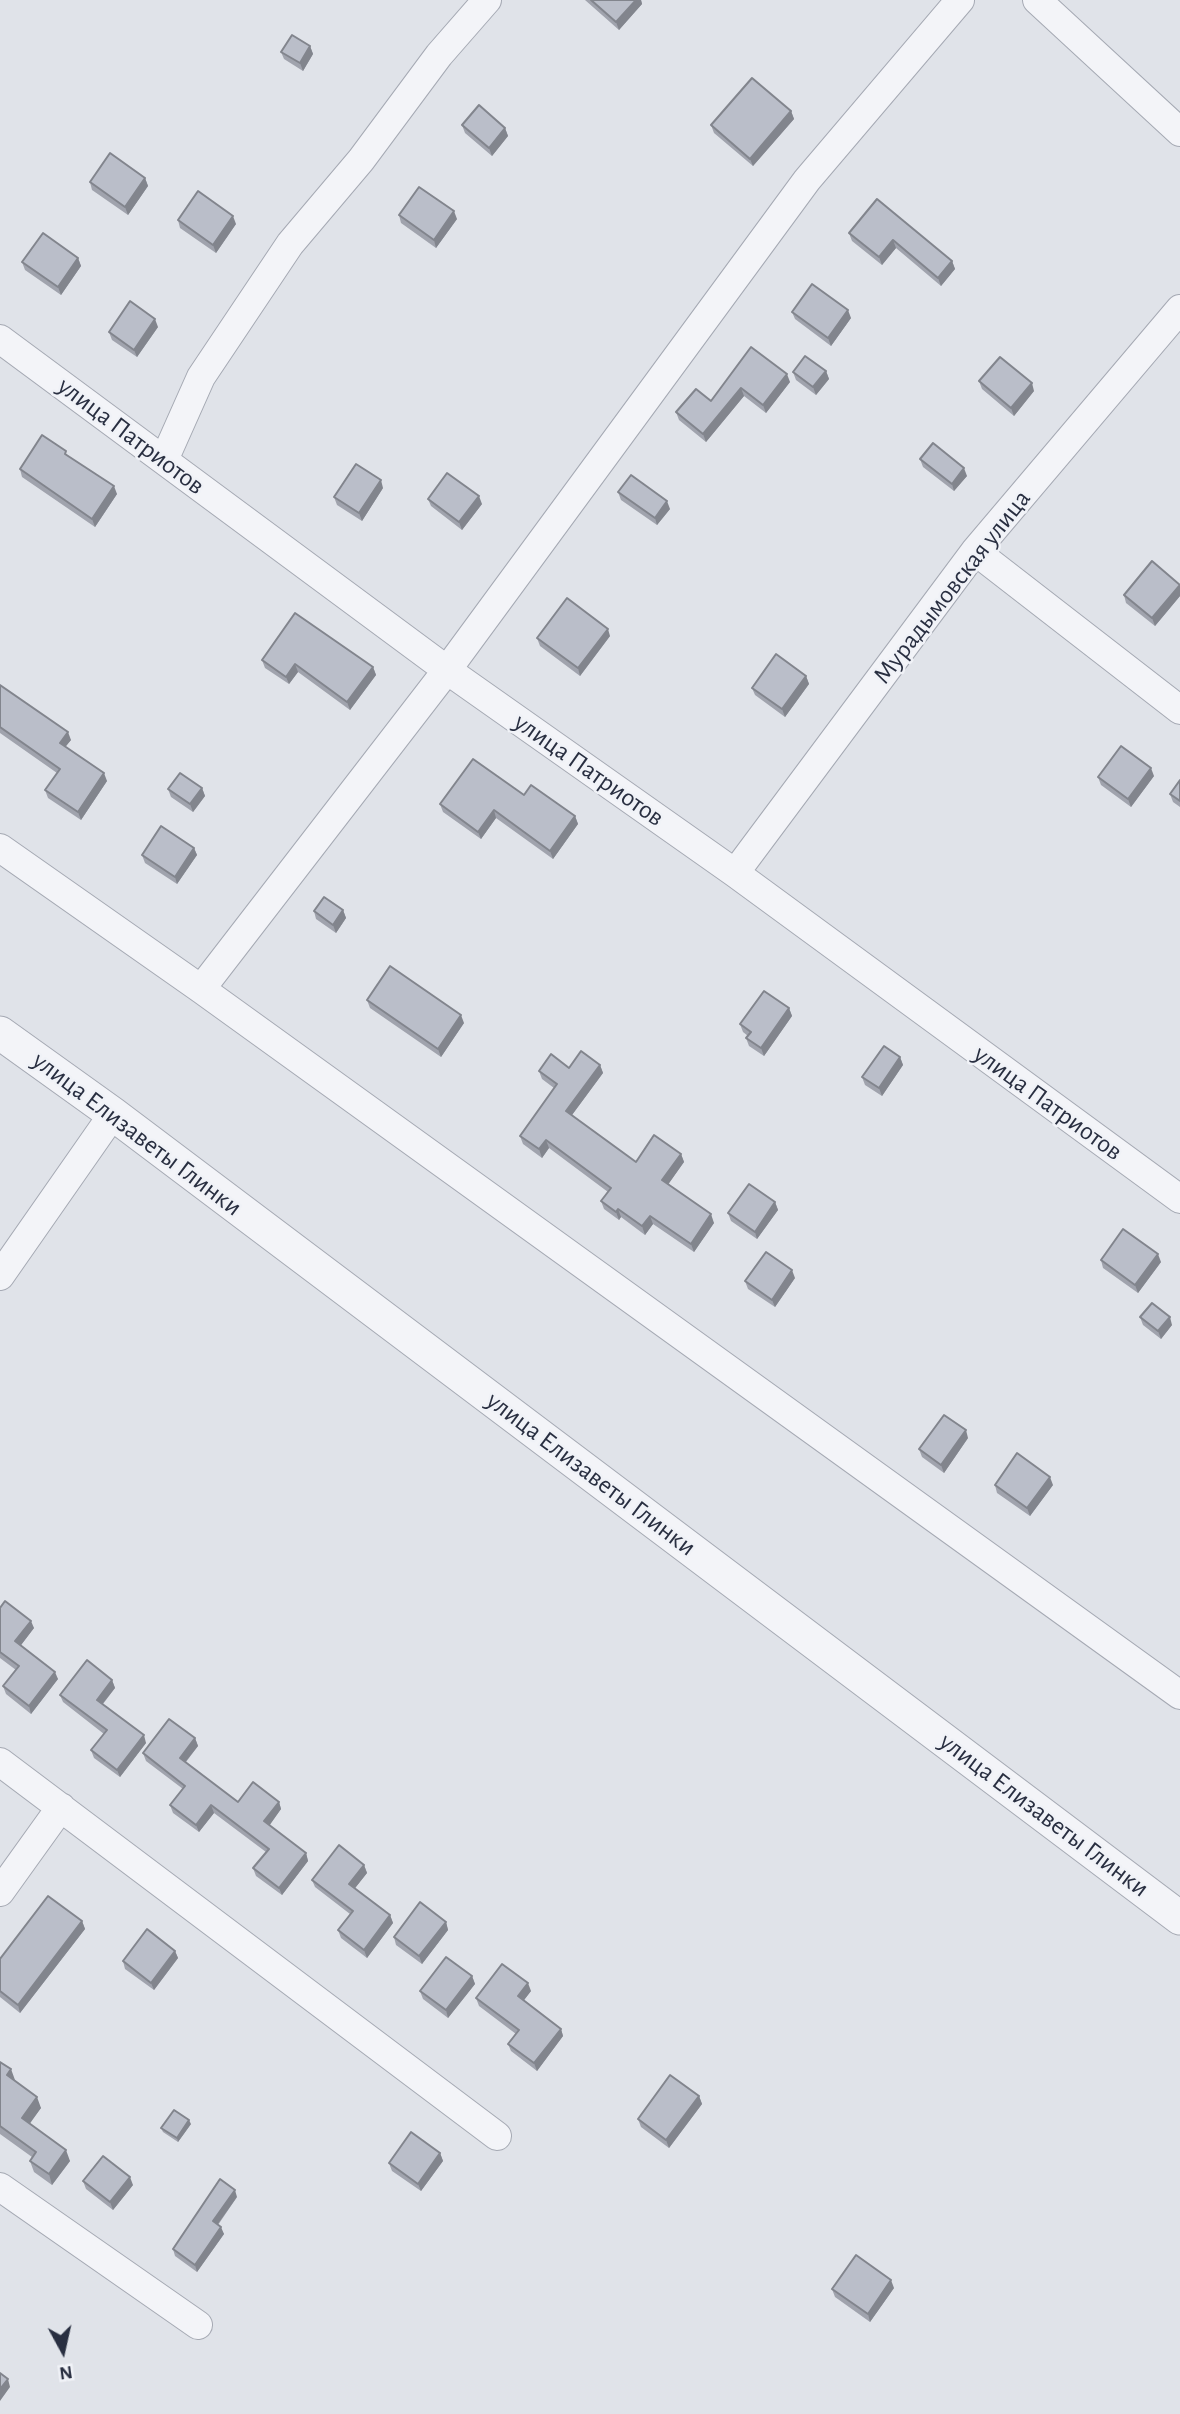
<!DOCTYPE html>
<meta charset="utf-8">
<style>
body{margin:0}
#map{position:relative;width:1180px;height:2414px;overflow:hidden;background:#e0e3e9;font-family:"Alegreya Sans",sans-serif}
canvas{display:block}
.north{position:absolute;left:28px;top:2316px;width:70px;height:70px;-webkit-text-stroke:5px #f0f2f7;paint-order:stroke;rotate:172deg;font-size:19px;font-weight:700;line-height:28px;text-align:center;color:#292f41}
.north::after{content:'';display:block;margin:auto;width:24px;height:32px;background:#292f41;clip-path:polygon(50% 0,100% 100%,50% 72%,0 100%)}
</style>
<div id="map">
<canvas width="1180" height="2414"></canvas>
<div class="north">N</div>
</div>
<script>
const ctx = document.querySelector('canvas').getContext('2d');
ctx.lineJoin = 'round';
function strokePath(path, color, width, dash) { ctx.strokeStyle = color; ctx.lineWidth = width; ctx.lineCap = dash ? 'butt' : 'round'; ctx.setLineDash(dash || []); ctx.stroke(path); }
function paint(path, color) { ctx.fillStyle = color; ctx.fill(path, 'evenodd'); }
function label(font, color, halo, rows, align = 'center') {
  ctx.font = font + ' "Alegreya Sans",sans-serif'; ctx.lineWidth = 5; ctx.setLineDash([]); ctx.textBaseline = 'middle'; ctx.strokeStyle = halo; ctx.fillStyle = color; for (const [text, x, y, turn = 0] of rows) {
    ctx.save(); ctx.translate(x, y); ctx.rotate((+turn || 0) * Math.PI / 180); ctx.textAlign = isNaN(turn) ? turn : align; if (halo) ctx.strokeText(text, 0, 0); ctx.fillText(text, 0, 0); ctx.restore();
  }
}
const minor = new Path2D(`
 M1037,0L1180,132
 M0,339L447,670L735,873L1180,1199
 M164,460L201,377L290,244L361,160L439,55L487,0
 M975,551L1180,710
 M0,848L201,989L1180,1695
 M735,873L975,551L1180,309
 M201,989L447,670L807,180L960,0
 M0,1276L113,1114
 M0,1762L497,2136
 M0,1892L61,1807
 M0,2187L198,2325`);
const tertiary = new Path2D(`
 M0,1033L113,1114L1180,1918`);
strokePath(minor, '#a5a9b3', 30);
strokePath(tertiary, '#a5a9b3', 35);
strokePath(minor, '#f3f4f8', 28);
strokePath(tertiary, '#f3f4f8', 33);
paint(new Path2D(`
 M585,0H641L642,4L619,30Z
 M310,46L313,54L303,71L284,59L281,52Z
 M791,111L794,119L753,166L714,133L711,125Z
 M462,125L505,128L508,136L492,156L465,133Z
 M145,178L148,186L128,215L92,190L90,182Z
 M877,199L952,261L955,269L941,286L896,248L882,265L852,241L849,233Z
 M399,215L457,219L436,248L401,223Z
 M178,220L236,224L216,253L180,228Z
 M78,258L81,266L61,295L25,270L22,262Z
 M792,312L851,318L831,346L795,319Z
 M158,327L137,357L112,340L109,332Z
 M751,347L790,382L766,413L744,396L706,442L679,420L676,412L711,401Z
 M826,371L829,379L816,395L796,380L793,372Z
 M979,381L1034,391L1014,416L982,389Z
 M68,456L117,494L95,527L22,477L20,469Z
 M920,459L967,476L954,491L923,467Z
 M383,488L362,521L337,505L334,497Z
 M618,492L670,509L657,525L621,500Z
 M428,499L482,504L462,530L431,506Z
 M1180,584V596L1155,626L1126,603L1124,595Z
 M610,636L580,676L540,646L537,638Z
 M262,660L373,667L376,675L350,710L298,672L289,684L265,668Z
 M806,676L809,684L785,717L755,695L752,688Z
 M0,685L71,740L65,747L107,781L81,820L48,798L45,790L57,773L0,733Z
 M1154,776L1131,807L1101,785L1098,777Z
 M1180,780V807L1173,802L1170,794Z
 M202,788L205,796L193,812L171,797L168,789Z
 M524,795L575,816L578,824L553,859L496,818L481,839L443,812L440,804Z
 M194,848L197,855L177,884L145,863L142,855Z
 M343,910L346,918L336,933L316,919L314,911Z
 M367,1000L464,1023L441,1057L370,1008Z
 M789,1008L792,1016L764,1056L749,1046L746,1038L748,1036L743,1032L740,1024Z
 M900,1057L903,1065L882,1096L865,1085L862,1077Z
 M600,1065L603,1073L572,1115L636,1162L681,1154L684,1162L668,1184L714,1223L694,1252L653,1224L645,1235L621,1217L619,1220L604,1209L601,1201L608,1192L549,1148L542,1158L523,1144L520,1136L554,1088L542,1079L539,1071Z
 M775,1202L778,1210L757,1239L731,1221L728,1213Z
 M1101,1260L1161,1262L1138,1293L1103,1268Z
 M795,1278L775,1307L748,1289L745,1281Z
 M1140,1317L1172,1325L1161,1339L1143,1325Z
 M968,1438L944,1473L922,1457L919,1449Z
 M995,1485H1053L1030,1516L997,1493Z
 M0,1608L34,1628L21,1645L58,1679L31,1714L6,1694L3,1686L16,1670L0,1658Z
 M112,1680L115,1688L103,1704L146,1743L120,1777L94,1758L91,1750L104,1734L63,1702L60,1695Z
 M195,1738L198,1746L186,1762L238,1802H279L281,1809L269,1825L306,1853L308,1861L282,1895L256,1876L253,1868L266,1852L214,1813L199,1832L173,1813L170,1805L183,1789L146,1761L143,1753Z
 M364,1865L367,1873L355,1888L390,1915L393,1923L367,1958L341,1938L338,1930L350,1914L315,1887L312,1880Z
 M82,1921L85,1929L20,2013L0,1997V1959Z
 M446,1922L448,1930L422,1964L396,1945L394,1937Z
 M175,1951L178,1958L154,1990L125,1969L123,1961Z
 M472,1976L475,1984L448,2018L423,1999L420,1991Z
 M531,1991L524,2000L561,2029L563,2036L537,2071L511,2051L508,2044L516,2034L479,2006L476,1998Z
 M0,2062L15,2080L41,2108L29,2123L70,2161L52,2185L34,2172L30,2161L32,2157L0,2134Z
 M699,2096L702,2104L669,2148L641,2127L638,2119Z
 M191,2124L178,2142L163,2132L161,2128Z
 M440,2153L443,2161L421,2191L392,2171L389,2163Z
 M83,2181L133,2185L113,2210L86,2189Z
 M237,2197L218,2225L224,2234L197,2272L175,2256L173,2249Z
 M894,2288L870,2322L835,2297L832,2289Z`), '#a0a3ad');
paint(new Path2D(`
 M636,0H641L642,4L619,30L616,22Z
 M310,46L313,54L303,71L300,63Z
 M791,111L794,119L753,166L750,159Z
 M505,128L508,136L492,156L489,148Z
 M145,178L148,186L128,215L125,207Z
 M454,211L457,219L436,248L434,240Z
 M233,216L236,224L216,253L213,245Z
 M893,240L896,248L882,265L879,257Z
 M78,258L81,266L61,295L58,287Z
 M952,261L955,269L941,286L938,278Z
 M848,310L851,318L831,346L828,338Z
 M155,319L158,327L137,357L134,350Z
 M826,371L829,379L816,395L813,387Z
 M787,374L790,382L766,413L763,405Z
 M1032,383L1034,391L1014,416L1011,408Z
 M741,388L744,396L706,442L703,434Z
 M964,468L967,476L954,491L952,484Z
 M381,480L383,488L362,521L359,513Z
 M114,486L117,494L95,527L92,519Z
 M479,496L482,504L462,530L459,522Z
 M667,501L670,509L657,525L655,518Z
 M1180,585V596L1155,626L1152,618Z
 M608,629L610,636L580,676L578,668Z
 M295,664L298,672L289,684L286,677Z
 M373,667L376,675L350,710L347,702Z
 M806,676L809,684L785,717L782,709Z
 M68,732L71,740L62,751L60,743Z
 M1151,768L1154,776L1131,807L1128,799Z
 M104,773L107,781L81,820L78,812Z
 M202,788L205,796L193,812L190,804Z
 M494,810L496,818L481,839L478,832Z
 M575,816L578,824L553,859L550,851Z
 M194,848L197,855L177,884L175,877Z
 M343,910L346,918L336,933L333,925Z
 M789,1008L792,1016L764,1056L761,1048Z
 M461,1015L464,1023L441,1057L438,1049Z
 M900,1057L903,1065L882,1096L879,1088Z
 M600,1065L603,1073L569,1119L566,1111Z
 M546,1140L549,1148L542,1158L539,1149Z
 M681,1154L684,1162L665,1189L662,1180Z
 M775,1202L778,1210L757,1239L755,1232Z
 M618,1209L621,1217L619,1220L616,1212Z
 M711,1214L714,1223L694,1252L691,1244Z
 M650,1216L653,1224L645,1235L642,1226Z
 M1158,1254L1161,1262L1138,1293L1135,1285Z
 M792,1270L795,1278L775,1307L772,1300Z
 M1170,1317L1172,1325L1161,1339L1158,1331Z
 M966,1430L968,1438L944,1473L941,1465Z
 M1050,1477L1053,1485L1030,1516L1027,1508Z
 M31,1621L34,1628L18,1649L15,1641Z
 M55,1672L58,1679L31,1714L29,1706Z
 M112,1680L115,1688L100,1707L97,1700Z
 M144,1735L146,1743L120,1777L117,1770Z
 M195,1738L198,1746L183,1765L180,1758Z
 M279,1802L281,1809L267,1829L264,1821Z
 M211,1805L214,1813L199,1832L196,1825Z
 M306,1853L308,1861L282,1895L279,1888Z
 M364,1865L367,1873L352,1892L349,1884Z
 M390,1915L393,1923L367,1958L364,1950Z
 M82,1921L85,1929L20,2013L18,2005Z
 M446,1922L448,1930L422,1964L419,1956Z
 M175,1951L178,1958L154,1990L151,1983Z
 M472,1976L475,1984L448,2018L446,2010Z
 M528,1983L531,1991L521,2004L518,1996Z
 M561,2029L563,2036L537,2071L534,2063Z
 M11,2069L15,2080L7,2075Z
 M699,2096L702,2104L669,2148L666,2140Z
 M37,2097L41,2108L26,2129L22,2118Z
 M189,2120L191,2124L178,2142L177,2138Z
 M66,2150L70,2161L52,2185L49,2174Z
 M440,2153L443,2161L421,2191L418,2184Z
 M130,2177L133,2185L113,2210L110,2202Z
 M235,2190L237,2197L215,2228L213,2221Z
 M221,2227L224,2234L197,2272L195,2265Z
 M891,2280L894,2288L870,2322L868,2314Z
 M8,2379L10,2387L0,2401V2389Z`), '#82858d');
const building = new Path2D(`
 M591,0H636L616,22Z
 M292,35L310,46L300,63L281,52Z
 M752,78L791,111L750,159L711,125Z
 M479,105L505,128L489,148L462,125Z
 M110,153L145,178L125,207L90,182Z
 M419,187L454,211L434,240L399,215Z
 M198,191L233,216L213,245L178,220Z
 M877,199L952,261L938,278L893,240L879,257L849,233Z
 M43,233L78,258L58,287L22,262Z
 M812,284L848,310L828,338L792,312Z
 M130,301L155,319L134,350L109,332Z
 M751,347L787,374L763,405L741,388L703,434L676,412L696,389L711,401Z
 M805,356L826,371L813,387L793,372Z
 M1000,357L1032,383L1011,408L979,381Z
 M42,435L66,451L65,454L114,486L92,519L20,469Z
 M933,443L964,468L952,484L920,459Z
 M356,464L381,480L359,513L334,497Z
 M447,473L479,496L459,522L428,499Z
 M631,475L667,501L655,518L618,492Z
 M1152,561L1180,585L1152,618L1124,595Z
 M567,598L608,629L578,668L537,638Z
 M295,613L373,667L347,702L295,664L286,677L262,660Z
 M776,654L806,676L782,709L752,688Z
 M0,685L68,732L60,743L104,773L78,812L45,790L60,769L0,727Z
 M1121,746L1151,768L1128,799L1098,777Z
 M473,759L524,795L531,785L575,816L550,851L494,810L478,832L440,804Z
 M180,773L202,788L190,804L168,789Z
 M1180,780V801L1170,794Z
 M161,826L194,848L175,877L142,855Z
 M324,897L343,910L333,925L314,911Z
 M390,966L461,1015L438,1049L367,1000Z
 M764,991L789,1008L761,1048L746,1038L751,1032L740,1024Z
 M884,1046L900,1057L879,1088L862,1077Z
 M581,1051L600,1065L566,1111L636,1162L654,1135L681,1154L662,1180L711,1214L691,1244L650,1216L642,1226L618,1209L616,1212L601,1201L611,1188L546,1140L539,1149L520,1136L557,1084L539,1071L551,1054L569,1068Z
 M749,1184L775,1202L755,1232L728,1213Z
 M1123,1229L1158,1254L1135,1285L1101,1260Z
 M766,1252L792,1270L772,1300L745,1281Z
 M1152,1303L1170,1317L1158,1331L1140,1317Z
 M944,1415L966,1430L941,1465L919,1449Z
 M1017,1453L1050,1477L1027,1508L995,1485Z
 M5,1601L31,1621L15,1641L55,1672L29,1706L3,1686L19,1666L0,1652V1608Z
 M87,1660L112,1680L97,1700L144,1735L117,1770L91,1750L107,1730L60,1695Z
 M169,1719L195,1738L180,1758L238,1802L253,1782L279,1802L264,1821L306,1853L279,1888L253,1868L269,1849L211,1805L196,1825L170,1805L185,1786L143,1753Z
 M339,1845L364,1865L349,1884L390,1915L364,1950L338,1930L353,1911L312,1880Z
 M48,1896L82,1921L18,2005L0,1991V1959Z
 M420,1902L446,1922L419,1956L394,1937Z
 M147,1929L175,1951L151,1983L123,1961Z
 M446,1957L472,1976L446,2010L420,1991Z
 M502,1964L528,1983L518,1996L561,2029L534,2063L508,2044L519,2030L476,1998Z
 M0,2062L11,2069L7,2075L37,2097L22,2118L66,2150L49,2174L30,2161L36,2152L0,2126Z
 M670,2075L699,2096L666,2140L638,2119Z
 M174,2110L189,2120L177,2138L161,2128Z
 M411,2132L440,2153L418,2184L389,2163Z
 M103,2156L130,2177L110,2202L83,2181Z
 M220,2179L235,2190L213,2221L221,2227L195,2265L173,2249Z
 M856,2255L891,2280L868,2314L832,2289Z
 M0,2373L8,2379L0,2389Z`);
paint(building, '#babec9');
strokePath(building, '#82858d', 2);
label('26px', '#292f41', '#f0f2f7', [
 ["улица Патриотов",131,436,37],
 ["Мурадымовская улица",952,587,-52],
 ["улица Патриотов",589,770,35],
 ["улица Патриотов",1048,1103,36],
 ["улица Елизаветы Глинки",137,1134,37],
 ["улица Елизаветы Глинки",591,1474,37],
 ["улица Елизаветы Глинки",1044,1815,37]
]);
</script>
